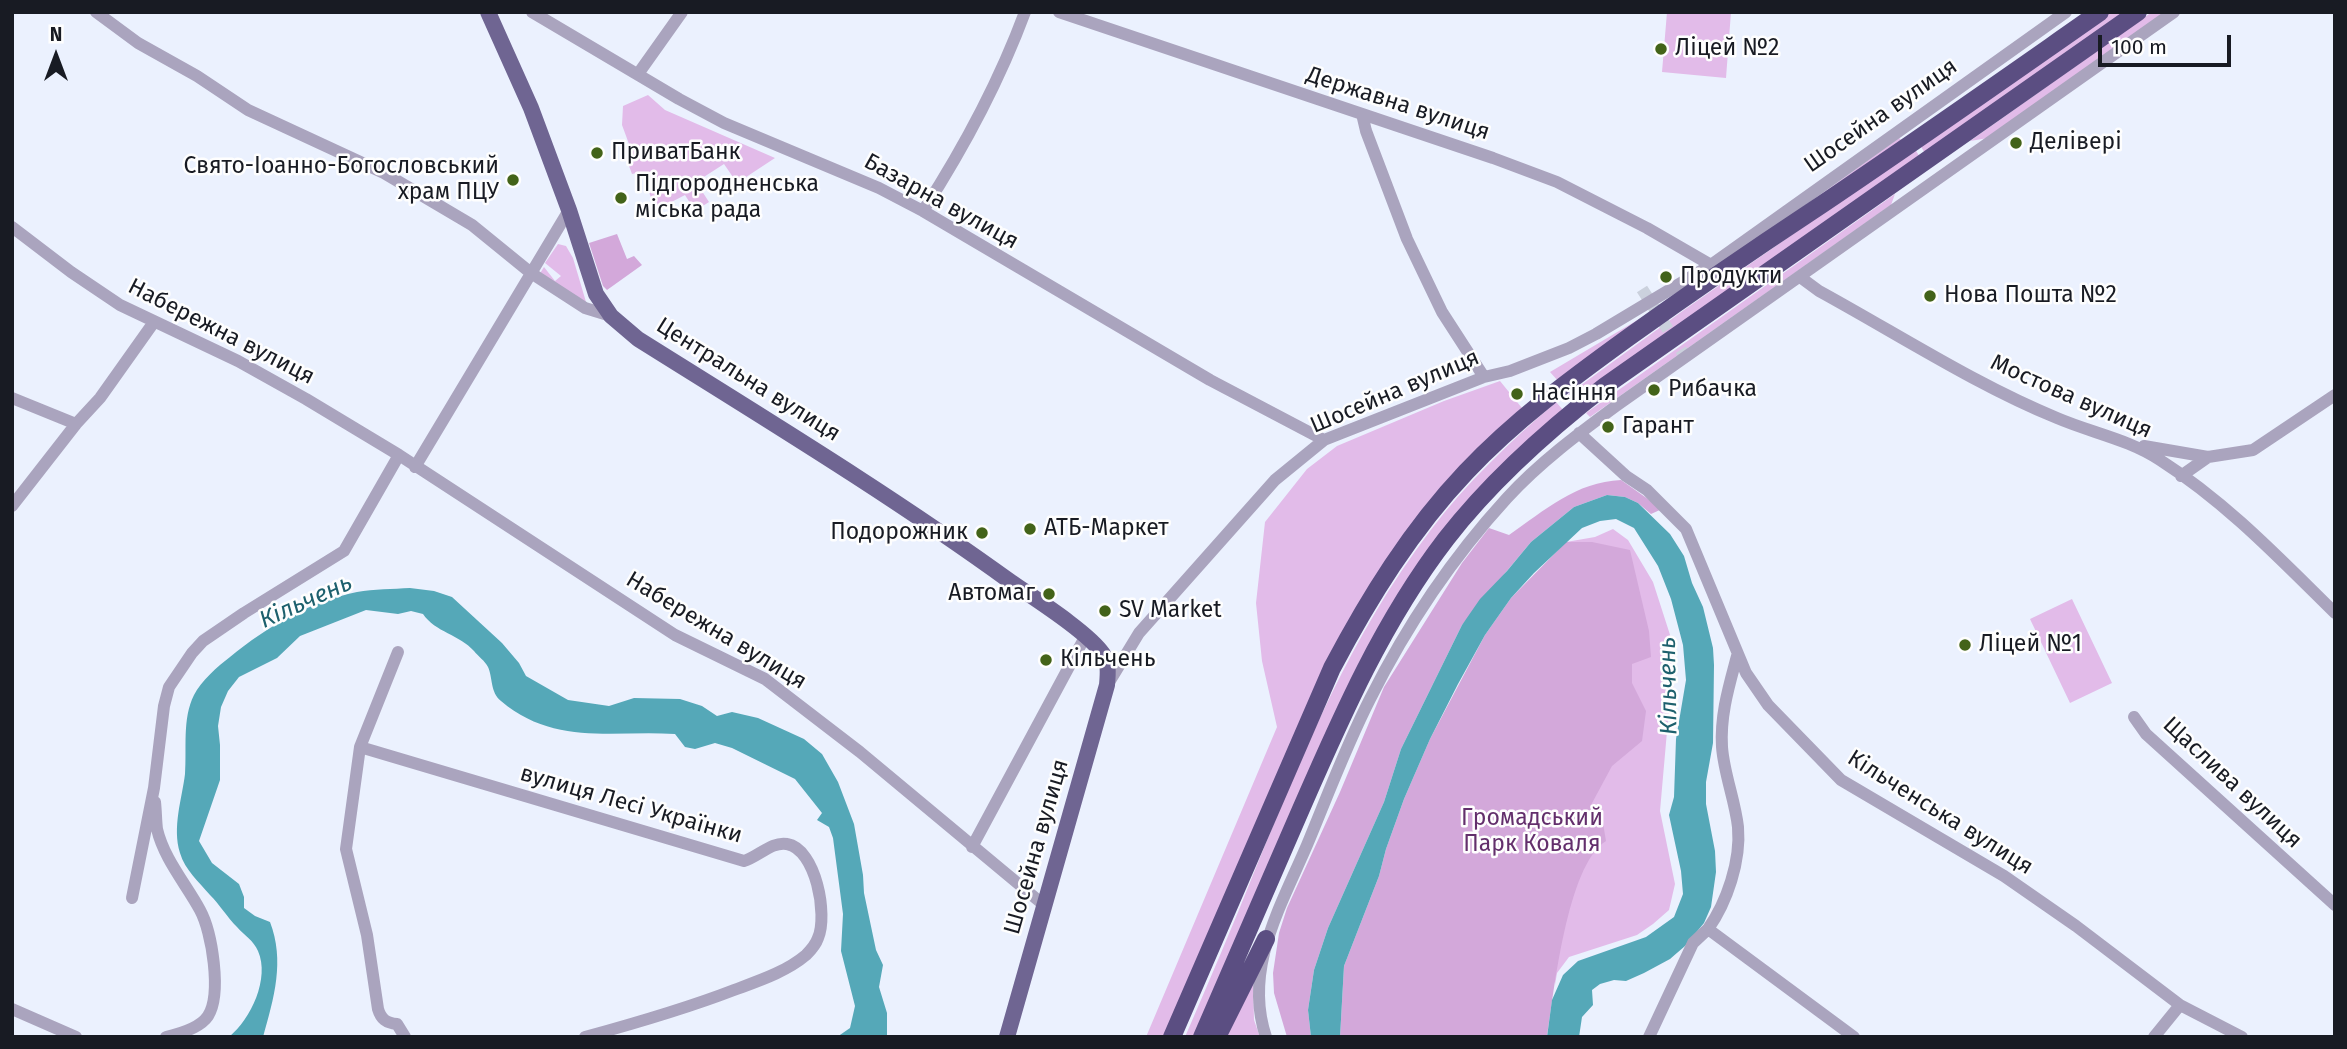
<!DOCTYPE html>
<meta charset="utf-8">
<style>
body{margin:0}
#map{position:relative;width:2347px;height:1049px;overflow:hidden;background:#ebf1fe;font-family:"Fira Sans",sans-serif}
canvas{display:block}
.frame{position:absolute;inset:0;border:14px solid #181b23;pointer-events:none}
.north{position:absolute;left:21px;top:21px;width:70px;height:70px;-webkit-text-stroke:5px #fefefe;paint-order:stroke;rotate:0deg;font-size:19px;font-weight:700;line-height:28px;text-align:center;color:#181b23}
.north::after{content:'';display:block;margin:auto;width:24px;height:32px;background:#181b23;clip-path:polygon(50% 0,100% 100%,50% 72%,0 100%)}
.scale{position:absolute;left:2098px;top:35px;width:133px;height:32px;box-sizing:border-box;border:4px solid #181b23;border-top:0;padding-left:9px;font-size:21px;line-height:24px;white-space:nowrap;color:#181b23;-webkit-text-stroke:5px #fefefe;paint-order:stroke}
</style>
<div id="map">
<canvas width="2347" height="1049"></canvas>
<div class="frame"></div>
<div class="north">N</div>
<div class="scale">100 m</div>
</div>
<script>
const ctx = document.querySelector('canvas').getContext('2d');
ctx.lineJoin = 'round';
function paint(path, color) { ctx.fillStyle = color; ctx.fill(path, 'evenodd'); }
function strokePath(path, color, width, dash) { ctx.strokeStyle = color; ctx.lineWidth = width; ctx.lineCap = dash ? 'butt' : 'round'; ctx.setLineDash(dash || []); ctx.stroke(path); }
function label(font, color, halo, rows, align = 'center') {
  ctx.font = font + ' "Fira Sans",sans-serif'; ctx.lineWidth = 5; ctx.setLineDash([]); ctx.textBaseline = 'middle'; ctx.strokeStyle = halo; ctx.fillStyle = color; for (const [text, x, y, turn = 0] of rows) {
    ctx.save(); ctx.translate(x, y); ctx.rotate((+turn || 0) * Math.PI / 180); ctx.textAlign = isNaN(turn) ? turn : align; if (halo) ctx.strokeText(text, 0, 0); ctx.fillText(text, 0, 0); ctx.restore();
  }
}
paint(new Path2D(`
 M1667,12H1731L1726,78L1662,72Z
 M2108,12H2127L1926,155L1920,145Z
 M2152,12H2166L1988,138L1970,141Z
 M648,95L665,110L775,158L737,183L724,164L696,182L709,202L695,211L685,195L656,210L641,172L632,174L623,150L629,144L622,125L623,106Z
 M1899,138L1905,143L1558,381L1550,372L1651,312L1752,244Z
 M1915,149L1921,159L1574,404L1566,396L1684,310Z
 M1895,194L1891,205L1590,417L1586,413Z
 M558,244L566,246L573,258L586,302L539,275L544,267L555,281L561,276L545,263Z
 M1500,381L1522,408L1490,438L1382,569L1165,1037H1146L1277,727L1262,661L1256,603L1265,522L1307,469L1337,446L1444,401Z
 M1556,402L1564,411L1410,582L1197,1037H1185C1209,981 1233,926 1255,870C1304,750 1351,635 1430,531C1466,483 1511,441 1556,402Z
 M1613,529L1628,540L1653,582L1672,641L1675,677L1668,720L1660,811L1675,884L1669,910L1653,924L1637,935L1569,957L1557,973L1555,985L1566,542L1595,537Z
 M2072,599L2112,683L2070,703L2030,619Z
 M1253,979L1254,1020L1260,1037H1222Z`), '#e2bbe9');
paint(new Path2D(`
 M617,234L627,259L634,256L642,265L607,290L603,286L589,243Z
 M1621,480L1662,509L1651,514L1638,503L1625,497L1607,495L1574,507L1531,542L1462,625L1401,749L1384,802L1328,928L1314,970L1308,1010L1311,1037H1287L1274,993L1273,973L1279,933L1287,908L1340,792L1384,687L1462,563L1489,528L1509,535C1545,510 1576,482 1621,480Z
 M1566,542H1592L1630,550L1649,631L1651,657L1632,664V683L1646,711L1642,741L1612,766L1591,805L1603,823L1606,841C1567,865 1554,992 1547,1037H1340L1344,966L1379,876L1386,849L1404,799L1430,739L1485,635L1511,598Z`), '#d3a8da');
paint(new Path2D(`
 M1607,495L1625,497L1638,503L1670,534L1684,556L1692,583L1703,607L1713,648L1714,665L1713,743L1706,782V804L1715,851L1716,872L1711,907L1704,923L1685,946L1670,959L1644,973L1626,981L1614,980L1600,984L1592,990L1593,1005L1582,1017L1579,1037H1547L1552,1000L1563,975L1578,961L1646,937L1674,917L1683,894L1681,871L1669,815L1674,797L1676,739L1686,680L1683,645L1671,599L1658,566L1634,528L1616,519L1600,521L1582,528L1534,573L1511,598L1485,635L1458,684L1430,739L1404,799L1386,849L1379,876L1344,966L1340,1037H1311L1308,1010L1314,970L1328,928L1384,802L1401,749L1462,625L1480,599L1507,571L1531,542L1574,507Z
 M410,588L434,591L452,597L502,643L519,663L526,676L568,700L609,706L634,698L680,699L702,706L717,716L732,712L758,718L804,739L822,754L838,782L854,824L863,875L864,893L876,950L883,965L879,987L887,1013V1037H837L850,1028L855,1006L841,951L843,914L833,838L829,827L817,820L822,813L795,779L732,748L715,743L695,749L685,747L675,734C612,730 554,746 501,701C490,692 493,678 488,667C485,661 478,656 474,651C460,635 435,632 423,614L411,611L398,614L366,610L300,636L277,658L239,677L228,691L221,707L218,726L220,745V780L199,841L212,863L239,884L244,897V908L255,916L270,922C285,961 274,998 263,1037H229C251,1019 270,978 258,951C254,941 244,935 237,927C227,917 220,905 210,895C199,882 185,870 180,853C172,827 182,799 185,774C187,748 182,719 194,695C201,681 218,666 230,657C268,626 309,602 357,592C374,589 393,589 410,588Z`), '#55a8b8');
strokePath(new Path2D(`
 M1642,289L1690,364`), '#cbd1dd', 12, [12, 6]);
strokePath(new Path2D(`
 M96,12L138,43L197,76L248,110L384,173L472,225L531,273L585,308L611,316
 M532,12L679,99L724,123L879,188L923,211L1210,380L1324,440
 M1059,12L1493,158L1557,182L1647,228L1711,265
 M638,74L682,12
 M1362,114L1366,131L1407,239L1442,312L1484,377
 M923,211C963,149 999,82 1025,12
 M12,227L71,272L120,305L238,361L306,399L399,455L675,635L765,679L860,752L1045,906
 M1800,277L1819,291C1896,333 1976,385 2057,418C2092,433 2128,439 2160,460C2227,503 2279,558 2335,613
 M12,398L76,424
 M1579,433L1626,476L1647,490L1686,529L1746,673L1768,705L1841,780L2004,876L2076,926L2180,1005L2242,1037
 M2144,446L2208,457L2253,450L2335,395
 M415,467L569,210
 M2181,476L2208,457
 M12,506L76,424L100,398L154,322
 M398,652L360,747L346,849L367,935L378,1009C381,1019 386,1023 397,1024L405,1037
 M1737,656C1729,686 1720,715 1722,747C1724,774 1735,800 1738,827C1741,861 1727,902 1708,929L1854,1037
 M1108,684L1139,633L1275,480L1324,440L1484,377L1510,371L1569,348L1596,334L1711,265L2066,12
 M2134,717L2146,734L2335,905
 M360,747L744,861C758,857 772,841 787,844C816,849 828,915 818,938C816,944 811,950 806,955C786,972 758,981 734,990C685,1009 636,1023 585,1037
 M155,802C156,811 156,821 157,829C164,859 186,884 200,910C212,932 222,994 208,1016C200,1028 179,1034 166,1037
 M972,847L1085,637
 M132,898L154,788L164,706L169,687L192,653L203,641L244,613L344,551L399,455
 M12,1009L76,1037
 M1266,1037C1243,969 1281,906 1307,845C1327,797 1346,746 1370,699C1406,627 1453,557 1507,498C1539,463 1578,434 1616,406L2174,12
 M1649,1037L1693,943L1708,929
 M2154,1037L2180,1005`), '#aaa4be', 12);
strokePath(new Path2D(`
 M488,12L531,108L569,210L596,294L611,316L638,339C764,418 891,495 1011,582C1034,598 1088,632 1103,654C1109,664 1108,674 1107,685L1007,1037`), '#6f6592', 16);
strokePath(new Path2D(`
 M1172,1037L1332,668C1369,598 1411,530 1466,472C1515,420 1571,379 1629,337C1689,294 1750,252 1812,211C1909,146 2004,79 2100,12
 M1202,1037C1235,961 1268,885 1301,809C1342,715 1383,621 1446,539C1491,481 1547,431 1605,386L2138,12
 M1217,1037L1266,939`), '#5b4e82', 18);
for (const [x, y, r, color] of [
 [1661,49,7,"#436319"],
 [2016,143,7,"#436319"],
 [597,153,7,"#436319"],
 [513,180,7,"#436319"],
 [621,198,7,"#436319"],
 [1666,277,7,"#436319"],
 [1930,296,7,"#436319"],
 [1654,390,7,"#436319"],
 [1517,394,7,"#436319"],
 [1608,427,7,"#436319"],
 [1030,529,7,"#436319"],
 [982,533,7,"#436319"],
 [1049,594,7,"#436319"],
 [1105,611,7,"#436319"],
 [1965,645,7,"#436319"],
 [1046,660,7,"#436319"]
]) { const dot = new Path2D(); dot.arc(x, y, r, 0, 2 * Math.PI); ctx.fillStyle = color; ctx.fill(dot); strokePath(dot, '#fefefe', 2.5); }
label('23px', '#181b23', '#fefefe', [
 ["Ліцей №2",1675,49],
 ["Делівері",2030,143],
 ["ПриватБанк",611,153],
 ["Свято-Іоанно-Богословський",499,167,"right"],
 ["храм ПЦУ",499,193,"right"],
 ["Підгородненська",635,185],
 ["міська рада",635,211],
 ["Продукти",1680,277],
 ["Нова Пошта №2",1944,296],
 ["Рибачка",1668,390],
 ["Насіння",1531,394],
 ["Гарант",1622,427],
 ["АТБ-Маркет",1044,529],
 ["Подорожник",968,533,"right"],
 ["Автомаг",1035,594,"right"],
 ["SV Market",1119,611],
 ["Ліцей №1",1979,645],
 ["Кільчень",1060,660]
], 'left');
label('23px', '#181b23', '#fefefe', [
 ["Державна вулиця",1398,104,18],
 ["Шосейна вулиця",1881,116,-35],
 ["Базарна вулиця",941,202,29],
 ["Набережна вулиця",221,332,27],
 ["Центральна вулиця",748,380,32],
 ["Шосейна вулиця",1395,392,-23],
 ["Мостова вулиця",2071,397,24],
 ["Набережна вулиця",716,631,31],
 ["Щаслива вулиця",2232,783,43],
 ["вулиця Лесі Українки",631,805,16],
 ["Кільченська вулиця",1940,813,32],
 ["Шосейна вулиця",1037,847,-74]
]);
label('23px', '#632f6c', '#fefefe', [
 ["Громадський",1532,819],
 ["Парк Коваля",1532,845]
]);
label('italic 24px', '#1d606d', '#fefefe', [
 ["Кільчень",306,602,-24],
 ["Кільчень",1669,686,-91]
]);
</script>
